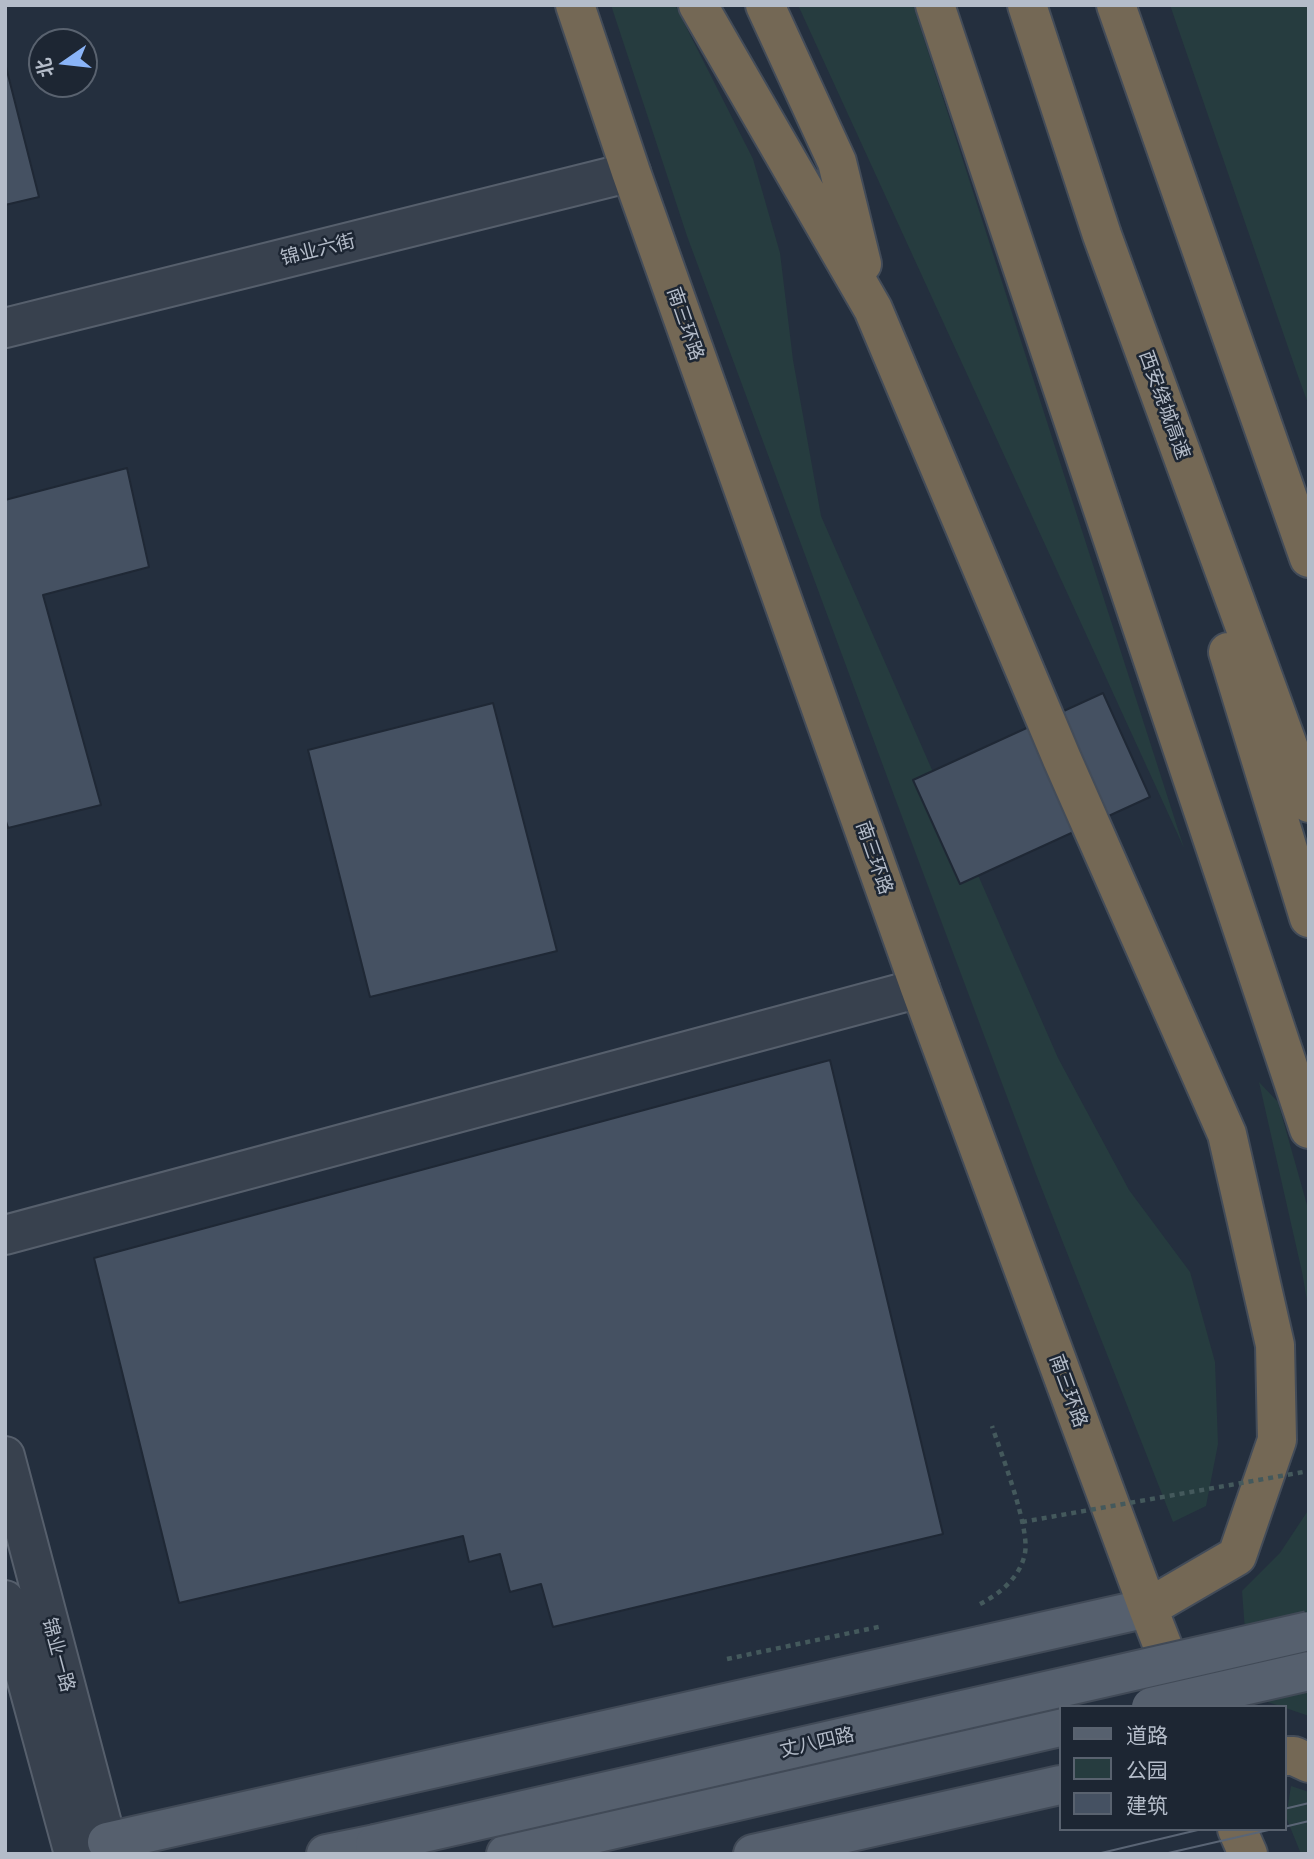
<!DOCTYPE html>
<meta charset="utf-8">
<style>
body{margin:0}
#map{position:relative;width:1314px;height:1859px;overflow:hidden;background:#242f3e;font-family:Quicksand,"Noto Sans SC",sans-serif}
canvas{display:block}
.frame{position:absolute;inset:0;border:7px solid #b4bcc9;pointer-events:none}
.legend{position:absolute;left:1059px;top:1705px;width:228px;height:126px;box-sizing:border-box;background:#1d2633;border:2px solid #59626f;margin:0;padding:9px 12px;list-style:none;font-size:21px;color:#b4bcc9}
.legend li{display:flex;align-items:center;gap:14px;height:35px}
.legend b{width:35px;border:2px solid #59626f}
.north{position:absolute;left:28px;top:28px;width:70px;height:70px;box-sizing:border-box;background:#1d2633;border:2px solid #59626f;border-radius:50%;rotate:256deg;font-size:19px;font-weight:700;line-height:28px;text-align:center;color:#b4bcc9}
.north::after{content:'';display:block;margin:auto;width:24px;height:32px;background:#8ab4f8;clip-path:polygon(50% 0,100% 100%,50% 72%,0 100%)}
</style>
<div id="map">
<canvas width="1314" height="1859"></canvas>
<div class="frame"></div>
<ul class="legend">
<li><b style="height:9px;background:#56606e"></b>道路</li>
<li><b style="height:19px;background:#263c3f"></b>公园</li>
<li><b style="height:19px;background:#455162"></b>建筑</li>
</ul>
<div class="north">北</div>
</div>
<script>
const ctx = document.querySelector('canvas').getContext('2d');
ctx.lineJoin = 'round';
function paint(path, color) { ctx.fillStyle = color; ctx.fill(path, 'evenodd'); }
function strokePath(path, color, width, dash) { ctx.strokeStyle = color; ctx.lineWidth = width; ctx.lineCap = dash ? 'butt' : 'round'; ctx.setLineDash(dash || []); ctx.stroke(path); }
function label(font, color, halo, rows, align = 'center') {
  ctx.font = font + ' Quicksand,"Noto Sans SC",sans-serif'; ctx.lineWidth = 5; ctx.setLineDash([]); ctx.textBaseline = 'middle'; ctx.strokeStyle = halo; ctx.fillStyle = color; for (const [text, x, y, turn = 0] of rows) {
    ctx.save(); ctx.translate(x, y); ctx.rotate((+turn || 0) * Math.PI / 180); ctx.textAlign = isNaN(turn) ? turn : align; if (halo) ctx.strokeText(text, 0, 0); ctx.fillText(text, 0, 0); ctx.restore();
  }
}
paint(new Path2D(`
 M611,5H675L753,159L780,253L793,360L821,516L1058,1058L1129,1190L1190,1272L1215,1362L1218,1444L1206,1506L1173,1522L1036,1174L895,798L687,236Z
 M798,5H913L1184,848Z
 M1170,5H1309V406L1298,376Z
 M1259,1082L1278,1102L1309,1212V1312L1302,1272Z
 M1309,1509V1716L1250,1696L1242,1591L1280,1553Z
 M1291,1786L1309,1792V1854H1301L1286,1817Z`), '#263c3f');
const building = new Path2D(`
 M5,63L39,197L5,205Z
 M127,468L149,567L43,595L101,805L8,828L5,818V500Z
 M1103,693L1150,797L960,884L913,780Z
 M493,703L557,951L370,997L308,750Z
 M830,1060L943,1534L553,1627L541,1584L510,1592L500,1554L469,1562L463,1536L179,1603L94,1258Z`);
paint(building, '#455162');
strokePath(building, '#1f2835', 2);
const minor = new Path2D(`
 M5,328L631,172
 M5,1235L920,988
 M5,1456L110,1854
 M5,1600L74,1854`);
const major = new Path2D(`
 M107,1842L1148,1608
 M326,1854L375,1844
 M506,1854L1060,1727
 M753,1854L1060,1785`);
const highway = new Path2D(`
 M575,5L631,172L920,988L1148,1608L1181,1693
 M698,5L873,309L1062,759L1227,1134L1275,1345L1277,1440L1237,1556L1148,1608
 M765,5L837,162L862,264
 M935,5L1309,1129
 M1027,5L1102,235L1309,803
 M1116,5L1309,558
 M1228,652L1309,918
 M1284,1756H1294L1309,1763
 M1237,1829L1248,1854`);
strokePath(minor, '#565f6c', 42);
strokePath(major, '#414a57', 42);
strokePath(highway, '#434c59', 42);
strokePath(new Path2D(`
 M980,1604C1000,1594 1021,1576 1025,1553C1030,1528 1001,1453 992,1426
 M727,1659L883,1626`), '#44595c', 4.5, [5, 5]);
strokePath(minor, '#38414e', 38);
strokePath(major, '#56606e', 38);
strokePath(highway, '#746855', 38);
strokePath(new Path2D(`
 M1284,1809L1309,1803
 M1284,1827L1309,1821
 M1097,1854L1202,1829
 M1164,1854L1273,1829`), '#5a6575', 2);
const majorBridge = new Path2D(`
 M1151,1707L1309,1671
 M375,1844L1309,1631`);
strokePath(majorBridge, '#414a57', 42, []);
strokePath(new Path2D(`
 M1022,1522L1309,1471`), '#44595c', 4.5, [5, 5]);
strokePath(majorBridge, '#56606e', 38);
label('19px', '#b4bcc9', '#1d2633', [
 ["锦业六街",318,250,-14],
 ["南三环路",685,324,71],
 ["西安绕城高速",1164,405,70],
 ["南三环路",874,858,71],
 ["南三环路",1068,1391,70],
 ["锦业一路",58,1655,75],
 ["丈八四路",817,1743,-13]
]);
</script>
